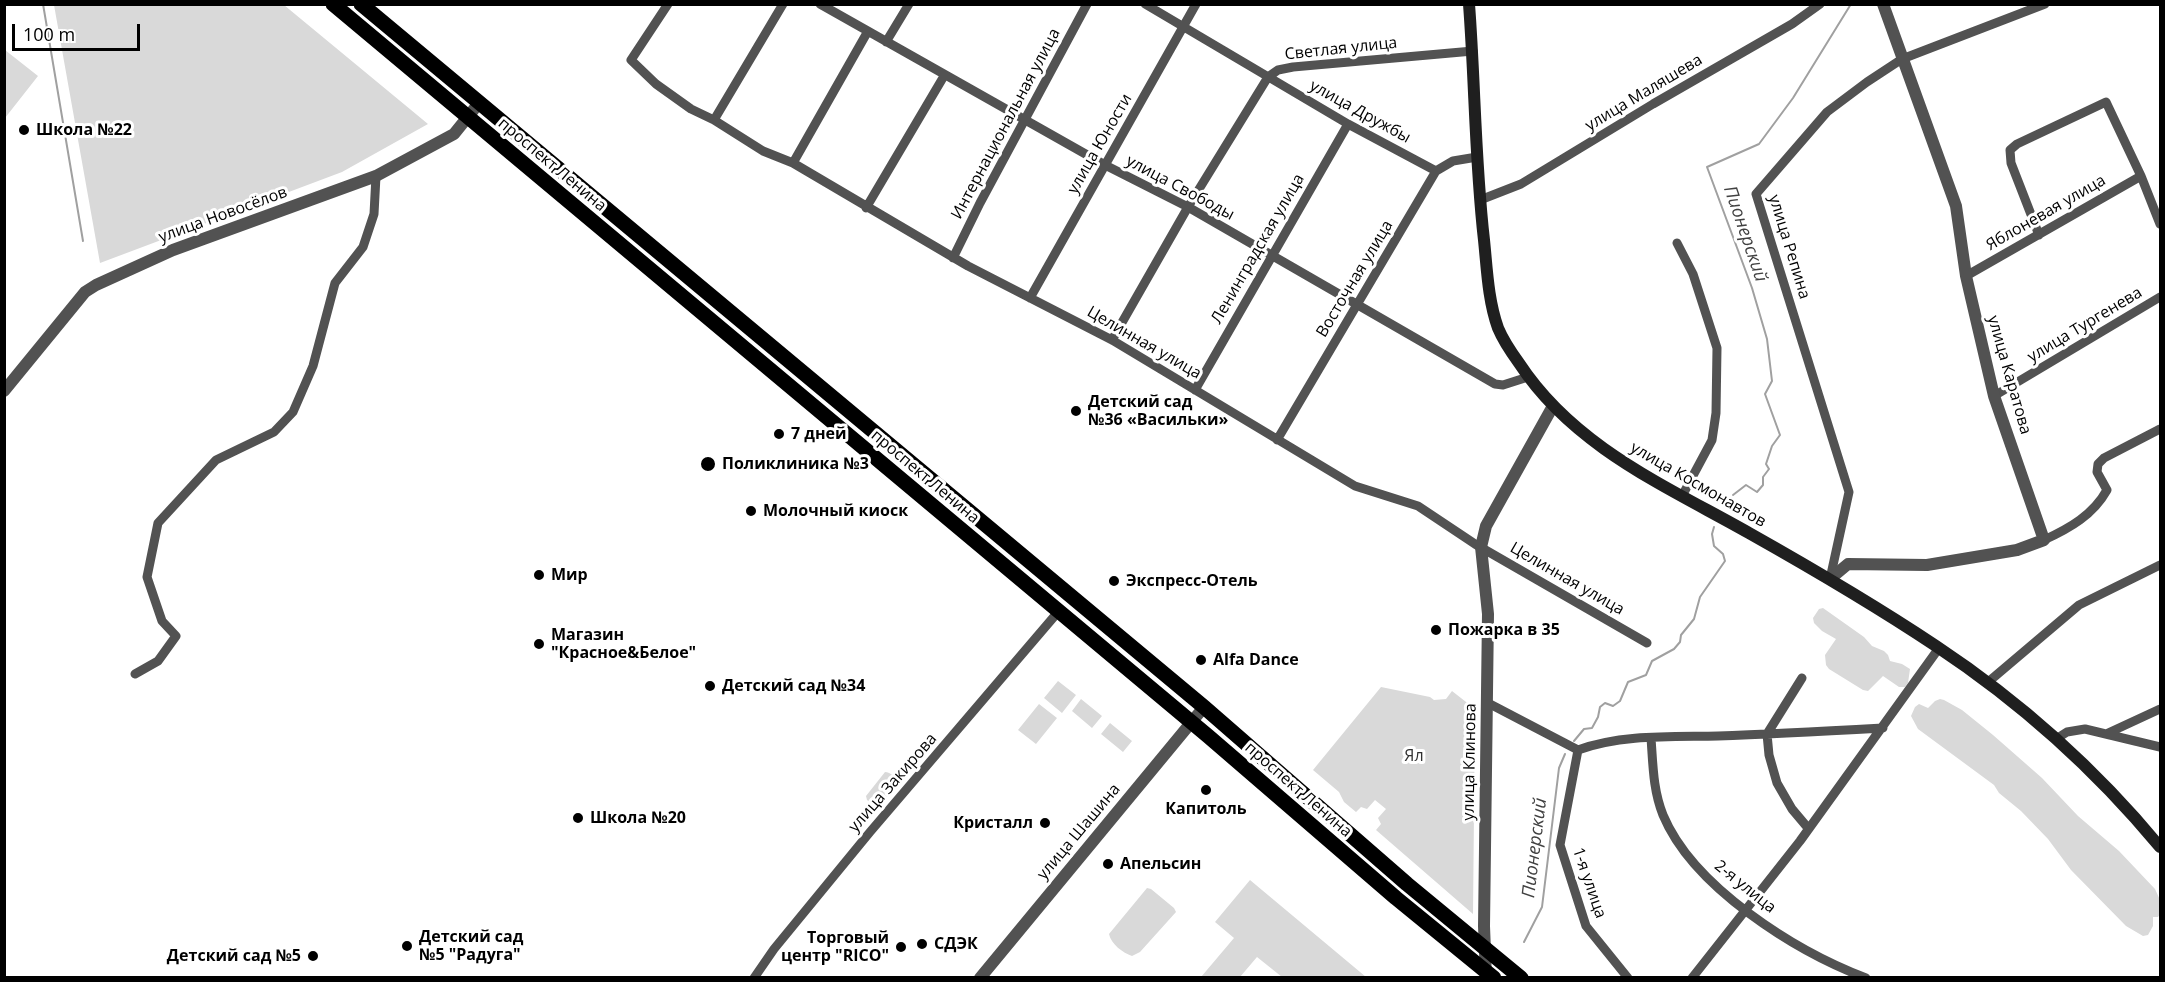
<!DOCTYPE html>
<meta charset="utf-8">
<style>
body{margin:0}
#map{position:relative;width:2165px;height:982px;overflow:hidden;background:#fff;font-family:"Open Sans",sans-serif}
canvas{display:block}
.frame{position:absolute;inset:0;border:6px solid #000;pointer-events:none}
.scale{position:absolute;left:12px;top:24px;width:128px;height:27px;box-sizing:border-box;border:3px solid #000;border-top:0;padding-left:8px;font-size:18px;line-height:21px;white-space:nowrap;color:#000;-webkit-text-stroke:4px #fff;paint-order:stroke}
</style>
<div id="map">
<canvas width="2165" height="982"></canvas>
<div class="frame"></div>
<div class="scale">100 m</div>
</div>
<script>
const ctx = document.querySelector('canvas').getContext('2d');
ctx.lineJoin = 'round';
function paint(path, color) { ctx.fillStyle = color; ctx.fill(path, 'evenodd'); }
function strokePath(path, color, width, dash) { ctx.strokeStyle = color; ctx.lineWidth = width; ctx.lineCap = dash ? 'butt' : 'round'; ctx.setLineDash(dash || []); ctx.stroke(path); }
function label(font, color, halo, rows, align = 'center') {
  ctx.font = font + ' "Open Sans",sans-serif'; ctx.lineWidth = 6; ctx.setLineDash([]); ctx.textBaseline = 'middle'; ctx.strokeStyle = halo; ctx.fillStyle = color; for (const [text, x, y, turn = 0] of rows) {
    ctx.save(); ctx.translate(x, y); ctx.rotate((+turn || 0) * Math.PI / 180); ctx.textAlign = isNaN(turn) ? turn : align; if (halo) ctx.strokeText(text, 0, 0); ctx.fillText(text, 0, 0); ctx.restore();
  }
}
paint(new Path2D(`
 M54,5H284L428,124L342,172L100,263Z
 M5,50L38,76L5,118Z
 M1823,608L1864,637L1872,646L1884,651L1888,655L1890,661L1902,664L1910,669L1908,683L1905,687H1899L1883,676L1868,691L1863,690L1829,669L1826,665L1825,655L1836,639L1822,631L1814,623L1813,618L1819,609Z
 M1058,681L1076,695L1062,713L1044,698Z
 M1381,687L1430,697L1434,700L1446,699L1452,691L1475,709L1473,914L1376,830L1381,824L1378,818L1386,809L1375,800L1367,809L1361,807L1356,812L1344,802L1339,792L1313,770Z
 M1081,699L1102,716L1092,728L1072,711Z
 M1940,699L1944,700L1962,710L1993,735L2042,778L2078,816L2119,851L2155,889L2160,900V914L2158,917H2153V926L2148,935L2143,936L2126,926L2071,870L2048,839L2021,811L1999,793L1994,785L1918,729L1911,716L1915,707L1919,704L1928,708L1935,701Z
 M1039,704L1057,718L1036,744L1018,730Z
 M1110,723L1132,741L1123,752L1101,734Z
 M885,772C890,772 898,778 898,783L880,806L876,807L867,800L866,796Z
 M1250,880L1366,977H1282L1257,957L1240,977H1201L1234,938L1215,922Z
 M1147,888L1151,889L1174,908L1176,912L1140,952L1132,956C1123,953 1111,944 1109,934Z`), '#d9d9d9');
strokePath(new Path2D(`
 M43,4L83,241
 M1733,495L1746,485L1757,492L1763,485V477L1769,469L1766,464L1772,446L1780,435L1765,394L1772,381L1767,339L1752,288L1707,167L1759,144L1793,98L1851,4
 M1574,741L1584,729L1592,728L1598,717L1600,707L1605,703L1613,706L1620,701L1628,682L1646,675L1652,661L1674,649L1680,642L1681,635L1694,619L1700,597L1725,561L1723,554L1714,546L1712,534L1714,527
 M1524,942L1542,907L1559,768L1565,754`), '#a0a0a0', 2);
strokePath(new Path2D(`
 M668,4L631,60L656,84L691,109L714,120L763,151L793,163L968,266L1112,340L1355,486L1418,506L1475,544L1647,643
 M820,4L1105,165L1188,207L1495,384L1503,385L1528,377
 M1145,4L1348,124L1436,171
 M886,42L909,4
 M714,120L783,4
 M793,163L868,31
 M1480,200L1521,184L1653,104L1792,24L1820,4
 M866,208L944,76
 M2039,235L2011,163L2010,150L2017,144L2106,102L2141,176L2160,224
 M1677,243L1693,274L1717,348L1716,413L1712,440L1682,496
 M953,258L980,203L1087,4
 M1966,276L2141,176
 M1030,298L1196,4
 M1112,340L1188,207L1268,77L1278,70L1293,67L1473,51
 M1195,390L1348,124
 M1994,396L2160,297
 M1277,440L1436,171L1453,161L1477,157
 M2044,540C2070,528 2093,515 2107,490L2097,472L2098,464L2104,458L2160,429
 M1830,579L1849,492L1756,194L1827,112L1867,82L1902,59L2045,4
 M135,674L158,661L176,636L162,621L147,577L158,523L216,460L274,432L293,412L313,366L335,283L363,247L374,214L376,176
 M1802,678L1767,734L1769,755L1777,783L1792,809L1808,828
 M1987,683L2079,605L2160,565
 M1488,703L1578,750C1622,734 1673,737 1718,736C1773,734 1828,731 1883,728
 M2106,734L2160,709
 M1651,738C1653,765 1653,790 1663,815C1693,887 1795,951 1866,978
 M2056,739L2067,732L2085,729L2160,747
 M1578,750L1560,845L1586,926L1628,978
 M754,978L774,949L870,832L1058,612
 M1692,978L1800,841L1939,648`), '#525252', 9);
strokePath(new Path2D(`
 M4,391L85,292L96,285L173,250L376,176L454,134L479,103
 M1830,579L1848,564L1927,565L2017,550L2044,540L1994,396L1966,276L1956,206L1883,4
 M1486,977L1484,926L1488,614L1481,547L1486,526L1553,406
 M980,978L1204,707`), '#525252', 12);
strokePath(new Path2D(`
 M1469,4C1475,83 1475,162 1484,240C1487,269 1488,300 1498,328C1503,340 1511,352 1519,363C1574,447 1666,486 1749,533C1813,569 1876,606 1936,646C2019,701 2097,771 2160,847`), '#1f1f1f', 12);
strokePath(new Path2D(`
 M333,4L1208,736L1396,898L1494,978
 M361,4L1204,707L1407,884L1521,978`), '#000', 15);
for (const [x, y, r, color] of [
 [24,130,6,"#000"],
 [1076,411,6,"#000"],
 [779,434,6,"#000"],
 [708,464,8,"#000"],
 [751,511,6,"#000"],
 [539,575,6,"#000"],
 [1114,581,6,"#000"],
 [1436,630,6,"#000"],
 [539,644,6,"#000"],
 [1201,660,6,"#000"],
 [710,686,6,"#000"],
 [1206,790,6,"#000"],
 [578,818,6,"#000"],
 [1045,823,6,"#000"],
 [1108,864,6,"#000"],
 [922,944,6,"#000"],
 [407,946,6,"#000"],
 [901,947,6,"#000"],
 [313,956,6,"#000"]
]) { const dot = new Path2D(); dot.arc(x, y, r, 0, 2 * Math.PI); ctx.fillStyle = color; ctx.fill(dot); strokePath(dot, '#fff', 2); }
label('16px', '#000', '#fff', [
 ["Светлая улица",1341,49,-6],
 ["улица Маляшева",1644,93,-31],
 ["улица Дружбы",1360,112,29],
 ["Интернациональная улица",1006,124,-62],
 ["улица Юности",1100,144,-60],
 ["проспект Ленина",552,165,40],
 ["улица Свободы",1180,188,28],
 ["Яблоневая улица",2046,213,-30],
 ["улица Новосёлов",223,215,-20],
 ["улица Репина",1789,247,73],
 ["Ленинградская улица",1258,249,-60],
 ["Восточная улица",1355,279,-59],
 ["улица Тургенева",2085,325,-31],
 ["Целинная улица",1144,343,30],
 ["улица Каратова",2009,375,74],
 ["проспект Ленина",925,477,40],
 ["улица Космонавтов",1698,485,30],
 ["Целинная улица",1567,579,30],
 ["улица Клинова",1470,762,-89],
 ["улица Закирова",893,783,-49],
 ["проспект Ленина",1298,790,41],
 ["улица Шашина",1079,832,-50],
 ["1-я улица",1589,883,71],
 ["2-я улица",1745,887,39]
]);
label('bold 16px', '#000', '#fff', [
 ["Школа №22",36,130],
 ["Детский сад",1088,402],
 ["№36 «Васильки»",1088,420],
 ["7 дней",791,434],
 ["Поликлиника №3",722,464],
 ["Молочный киоск",763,511],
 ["Мир",551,575],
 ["Экспресс-Отель",1126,581],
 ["Пожарка в 35",1448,630],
 ["Магазин",551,635],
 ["\"Красное&Белое\"",551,653],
 ["Alfa Dance",1213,660],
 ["Детский сад №34",722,686],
 ["Капитоль",1206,809,"center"],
 ["Школа №20",590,818],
 ["Кристалл",1033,823,"right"],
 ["Апельсин",1120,864],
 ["Детский сад",419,937],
 ["№5 \"Радуга\"",419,955],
 ["Торговый",889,938,"right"],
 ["центр \"RICO\"",889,956,"right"],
 ["СДЭК",934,944],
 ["Детский сад №5",301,956,"right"]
], 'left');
label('16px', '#303030', '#fff', [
 ["Ял",1414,756]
]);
label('italic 18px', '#414141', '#fff', [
 ["Пионерский",1745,234,71],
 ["Пионерский",1535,848,-83]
]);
</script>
